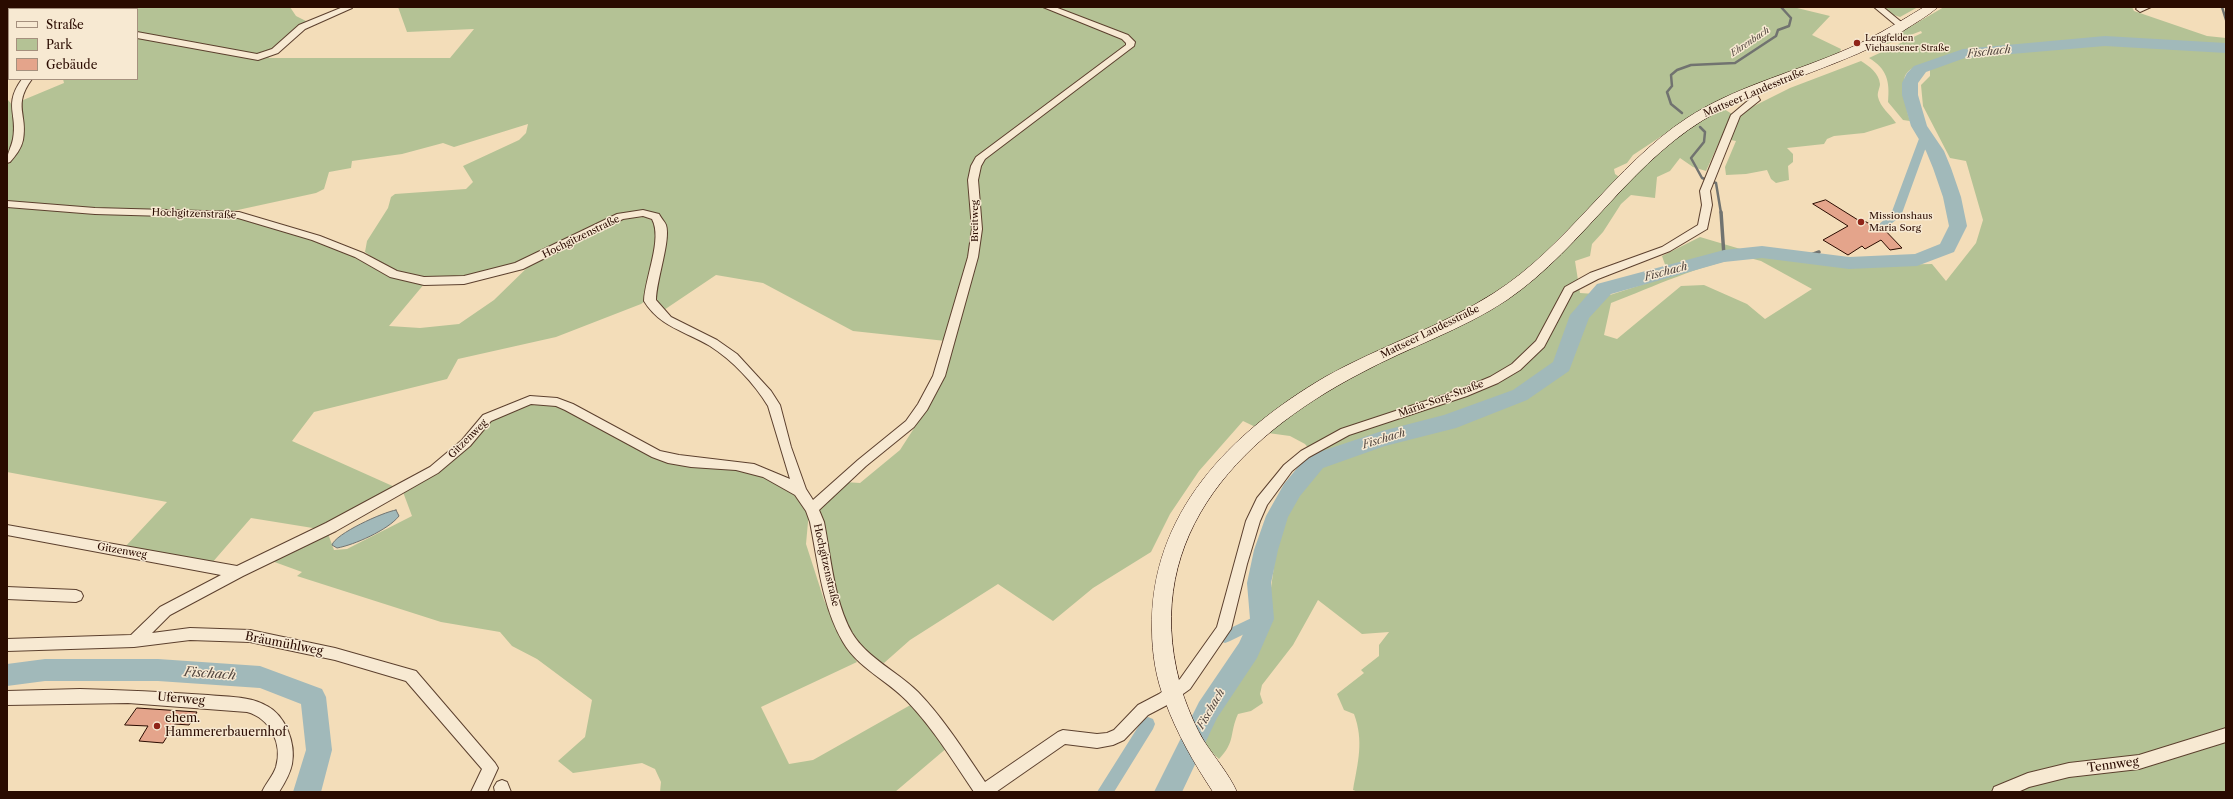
<!DOCTYPE html>
<meta charset="utf-8">
<style>
body{margin:0}
#map{position:relative;width:2233px;height:799px;overflow:hidden;background:#f3ddb9;font-family:"Libre Caslon Text",serif}
canvas{display:block}
.frame{position:absolute;inset:0;border:8px solid #2a0b00;pointer-events:none}
.legend{position:absolute;left:8px;top:8px;width:130px;height:72px;box-sizing:border-box;background:#f7e9d2;border:1px solid #a5907e;margin:0;padding:5px 7px;list-style:none;font-size:12px;color:#2a0b00}
.legend li{display:flex;align-items:center;gap:8px;height:20px}
.legend b{width:20px;border:1px solid #a5907e}
</style>
<div id="map">
<canvas width="2233" height="799"></canvas>
<div class="frame"></div>
<ul class="legend">
<li><b style="height:5px;background:#f7e9d2"></b>Straße</li>
<li><b style="height:11px;background:#b4c295"></b>Park</li>
<li><b style="height:11px;background:#e4a48b"></b>Gebäude</li>
</ul>
</div>
<script>
const ctx = document.querySelector('canvas').getContext('2d');
ctx.lineJoin = 'round';
function paint(path, color) { ctx.fillStyle = color; ctx.fill(path, 'evenodd'); }
function strokePath(path, color, width, dash) { ctx.strokeStyle = color; ctx.lineWidth = width; ctx.lineCap = dash ? 'butt' : 'round'; ctx.setLineDash(dash || []); ctx.stroke(path); }
function label(font, color, halo, rows, align = 'center') {
  ctx.font = font + ' "Libre Caslon Text",serif'; ctx.lineWidth = 3; ctx.setLineDash([]); ctx.textBaseline = 'middle'; ctx.strokeStyle = halo; ctx.fillStyle = color; for (const [text, x, y, turn = 0] of rows) {
    ctx.save(); ctx.translate(x, y); ctx.rotate((+turn || 0) * Math.PI / 180); ctx.textAlign = isNaN(turn) ? turn : align; if (halo) ctx.strokeText(text, 0, 0); ctx.fillText(text, 0, 0); ctx.restore();
  }
}
paint(new Path2D(`
 M7,7H290L296,16L308,22L274,49L265,52L269,58H450L474,29L407,32L398,7H1793L1830,16L1812,35L1841,49L1839,54L1695,114L1633,155L1627,163L1614,169L1615,174L1628,183C1654,151 1686,126 1724,109L1732,114L1746,110L1790,88L1861,61C1869,66 1879,73 1880,84C1880,88 1877,92 1878,97C1880,107 1890,114 1896,123L1864,133L1834,136L1827,139L1824,144L1787,148L1793,154V162L1788,166L1789,180L1776,183L1771,179L1767,170L1746,174L1726,175L1725,167L1736,141L1721,138L1706,171L1693,167L1680,158L1670,171L1657,177L1655,198L1631,195L1621,204L1603,232L1592,244L1590,256L1575,261L1580,293L1610,295L1669,276L1662,256L1700,237L1764,256L1830,266L1932,264L1946,281L1976,243L1983,220L1966,161L1950,158L1923,106L1921,85L1930,76V62C1907,69 1901,71 1905,96C1906,105 1907,113 1910,121L1903,120L1888,102C1890,81 1887,69 1869,58L1922,33L1921,31L1887,44L1884,42L1944,7H2132L2134,11L2207,36L2226,38V792H1358L1353,790C1358,762 1364,741 1354,714L1344,710L1337,694L1364,673L1361,670L1379,656V645L1389,632L1362,634L1318,600L1293,645L1262,685L1260,694L1263,703L1251,711L1238,714C1229,734 1236,741 1219,759L1207,748L1200,732L1219,706L1271,623L1270,595L1276,552L1286,509L1304,481L1321,463L1305,444L1290,436L1268,433L1243,421L1199,471L1170,514L1151,552L1093,588L1053,621L998,584L910,640L884,663L866,656L845,626L817,517L820,509L845,482L860,483L900,450L938,391L955,342L853,331L763,283L716,275L661,312L653,302L659,219L635,212L498,271L437,280L405,275L385,267L365,252L367,241L388,208L391,197L395,194L466,189L473,182L463,166L519,140L526,133L528,124L454,147L443,143L402,154L352,161L351,168L329,172L324,189L316,193L224,213L124,211L7,201V163L16,152V103L64,83L63,79H137V9H9V65L7,66ZM1746,257L1761,261L1812,289L1765,319L1747,304L1704,285L1681,286L1617,339L1604,335L1611,303C1655,286 1699,265 1746,257Z
 M1882,7H1918L1900,17L1891,14Z
 M7,99C18,108 18,134 14,148C13,152 9,155 7,159Z
 M7,205L233,216L314,239L425,283L389,326L420,328L459,324L494,300L534,261L624,218L645,217L654,221L658,227L645,301L641,304L556,337L458,359L447,379L314,412L292,441L397,488L319,529L251,518L211,564L125,547L167,502L7,472Z
 M536,402L561,405L660,460L758,471L798,495L809,511L806,544L824,600L845,644L857,662L761,707L789,764L813,760L914,703L948,747L895,792H660L661,782L655,769L642,763L573,773L558,761L585,737L592,700L537,659L512,646L500,632L441,622L297,576L302,572L269,560L327,531L334,550L347,549L412,516L403,492C423,480 445,469 462,453C469,447 473,438 479,431C492,416 516,407 536,402Z`), '#b4c295');
const water = new Path2D(`
 M396,510L399,516C388,530 354,545 337,548L332,545C335,534 383,512 396,510Z`);
paint(water, '#a1b9ba');
strokePath(water, '#717370', 1);
strokePath(new Path2D(`
 M2222,7L2226,20
 M1682,113L1671,104L1667,92L1672,86L1671,75L1677,70L1691,65L1735,63L1776,36L1778,30L1789,26L1791,18L1781,7
 M1700,127L1705,132L1704,142L1691,158L1702,178L1716,183L1721,213`), '#717370', 2.5);
strokePath(new Path2D(`
 M1721,212L1724,256
 M1803,258L1819,252`), '#717370', 3.5);
paint(new Path2D(`
 M1925,133L1930,136L1901,216L1887,227H1879L1878,225L1891,214L1920,136Z
 M1262,613L1267,615L1269,619L1267,623L1230,641L1225,643L1220,641L1218,637L1220,633Z
 M1148,717L1153,719L1155,724L1153,729L1114,792H1097L1143,719Z`), '#a1b9ba');
paint(new Path2D(`
 M2105,36L2226,43V53L2105,46L1965,58L1926,72L1918,83V95L1927,126L1944,151L1951,168L1961,197L1967,226L1954,252L1917,266L1849,269L1762,258L1724,262L1611,294L1589,318L1569,371L1527,400L1456,428L1385,446L1323,468L1300,496L1288,517L1278,550L1271,583L1274,619L1257,658L1217,718L1182,792H1154L1199,702L1239,643L1250,619L1247,583L1254,550L1266,516L1284,484L1307,456L1382,431L1444,415L1513,390L1553,362L1570,315L1597,284L1724,250L1762,246L1849,257L1915,254L1940,244L1949,226L1943,197L1933,168L1926,151L1911,126L1902,95V83L1907,73L1914,66L1963,49Z
 M45,659H158L260,666L322,689L326,697L332,750L321,792H293L306,750L301,704L260,688L158,681H45L7,686V664Z`), '#a1b9ba');
const building = new Path2D(`
 M1826,200L1858,220L1861,219L1875,227L1879,224L1902,248L1890,250L1881,240L1865,249L1862,246L1848,255L1823,240L1848,226L1813,204Z
 M137,708L197,712L189,725L175,724L163,743L139,741L148,726L125,725Z`);
paint(building, '#e4a48b');
strokePath(building, '#2a0b00', 1);
const minor = new Path2D(`
 M343,7L352,8L305,29L278,53L258,60L137,38V32L257,54L272,49L299,25Z
 M1043,7H1055L1128,35L1135,42L1134,46L985,159L981,166L978,180L982,229L978,257L945,376L927,410L914,427L866,466L819,510L824,522C831,558 834,601 852,633C868,659 897,671 918,692C944,719 964,751 985,782L1058,732L1063,730L1097,734L1107,733L1114,730L1138,705L1159,694L1180,679L1217,627L1246,521L1257,498L1284,465L1301,451L1341,429L1459,390L1490,377L1512,364L1536,341L1565,287L1590,273L1662,247L1698,225L1702,205L1700,191L1731,115L1750,99L1746,92L1748,90H1754L1760,100L1740,116L1710,191L1712,205L1707,229L1670,251L1598,279L1573,292L1544,347L1520,370L1498,383L1467,396L1349,435L1309,457L1292,471L1267,505L1260,521L1247,564L1231,629L1190,689L1169,704L1148,715L1124,740L1113,745L1097,748L1065,744L996,792H974C953,761 933,728 907,701C887,680 858,668 843,642C822,606 818,562 810,522L806,511L795,495L763,477L736,470L691,467L668,463L652,457L565,410L556,406L531,404L491,421L470,446L438,473L336,531L243,576L170,615L152,633L190,628L250,630L335,648L416,671L495,763L498,768L487,792H471L482,769L406,681L335,660L250,642L190,640L134,647L7,651V639L131,635L160,607L221,575L7,535V525L237,566L326,523L430,467L462,440L483,415L530,396L557,398L573,404L660,451L679,455L754,464L790,479L768,406C754,383 732,360 710,346C685,331 660,327 644,301C645,277 663,239 652,219L643,216L623,219L523,269L464,284L424,285L390,277L355,257L312,240L238,218L95,214L7,207V201L95,208L239,212L320,236L363,253L397,271L424,277L464,276L515,263L617,214L643,210L659,214C661,218 665,222 666,225C671,240 656,281 656,300L671,317L717,340L737,354L771,391L780,405L791,447L806,489L813,500L858,460L906,421L918,404L933,376L968,257L972,229L968,180L971,166L976,157L1126,45V43L1122,39Z
 M1874,7H1883L1905,25L1898,27Z
 M2138,7H2151L2140,12L2136,9Z
 M22,79H32C12,106 28,114 23,140C21,149 16,155 10,162L7,163C7,152 11,149 13,139C18,114 3,105 22,79Z
 M7,587L76,590L81,592L83,596L81,600L76,602L7,599Z
 M80,689C123,690 165,692 208,695C228,697 250,696 267,706C286,716 296,744 292,764C290,774 284,784 279,792H262C266,783 273,776 276,767C283,744 270,718 247,712L128,703L7,705V691Z
 M2226,728V742L2139,769L2069,777L2029,787L2018,792H1992L1994,787L2028,773L2069,763L2139,755Z
 M502,780L507,782L511,792H495L494,787L497,782Z`);
const secondary = new Path2D(`
 M1924,7H1938C1928,16 1915,23 1903,31C1845,65 1779,80 1719,111C1633,156 1586,246 1507,300C1462,330 1409,347 1361,373C1234,439 1135,545 1184,697C1189,711 1196,728 1204,741C1215,758 1229,774 1237,792H1213C1194,763 1177,734 1165,701C1156,679 1152,653 1152,630C1149,514 1231,432 1325,377C1380,346 1441,327 1494,293C1568,246 1614,166 1687,118C1733,88 1788,74 1838,53C1868,41 1896,24 1924,7Z`);
strokePath(minor, '#5c402e', 2);
strokePath(secondary, '#2a0b00', 1);
paint(minor, '#f7e9d2');
paint(secondary, '#f7e9d2');
for (const [x, y, r, color] of [
 [1857,43,4,"#8f2418"],
 [1861,222,4,"#8f2418"],
 [157,726,4,"#8f2418"]
]) { const dot = new Path2D(); dot.arc(x, y, r, 0, 2 * Math.PI); ctx.fillStyle = color; ctx.fill(dot); strokePath(dot, '#f7e9d2', 1.5); }
label('9px', '#2a0b00', '#f7e9d2', [
 ["Lengfelden",1865,38],
 ["Viehausener Straße",1865,48]
], 'left');
label('italic 9px', '#544841', '#f7e9d2', [
 ["Ehrenbach",1750,42,-34]
]);
label('10px', '#2a0b00', '#f7e9d2', [
 ["Mattseer Landesstraße",1754,93,-23],
 ["Hochgitzenstraße",194,214,2],
 ["Breitweg",975,221,-90],
 ["Hochgitzenstraße",581,237,-26],
 ["Mattseer Landesstraße",1430,332,-26],
 ["Maria-Sorg-Straße",1441,399,-20],
 ["Gitzenweg",468,439,-45],
 ["Gitzenweg",122,551,10],
 ["Hochgitzenstraße",826,565,77]
]);
label('10px', '#2a0b00', '#f7e9d2', [
 ["Missionshaus",1869,216],
 ["Maria Sorg",1869,228]
], 'left');
label('italic 11px', '#544841', '#f7e9d2', [
 ["Fischach",1989,52,-6],
 ["Fischach",1666,272,-15],
 ["Fischach",1384,439,-17],
 ["Fischach",1211,709,-60]
]);
label('12px', '#2a0b00', '#f7e9d2', [
 ["Bräumühlweg",284,644,11],
 ["Uferweg",181,699,5],
 ["Tennweg",2113,765,-8]
]);
label('12px', '#2a0b00', '#f7e9d2', [
 ["ehem.",165,719],
 ["Hammererbauernhof",165,733]
], 'left');
label('italic 13px', '#544841', '#f7e9d2', [
 ["Fischach",210,674,4]
]);
</script>
